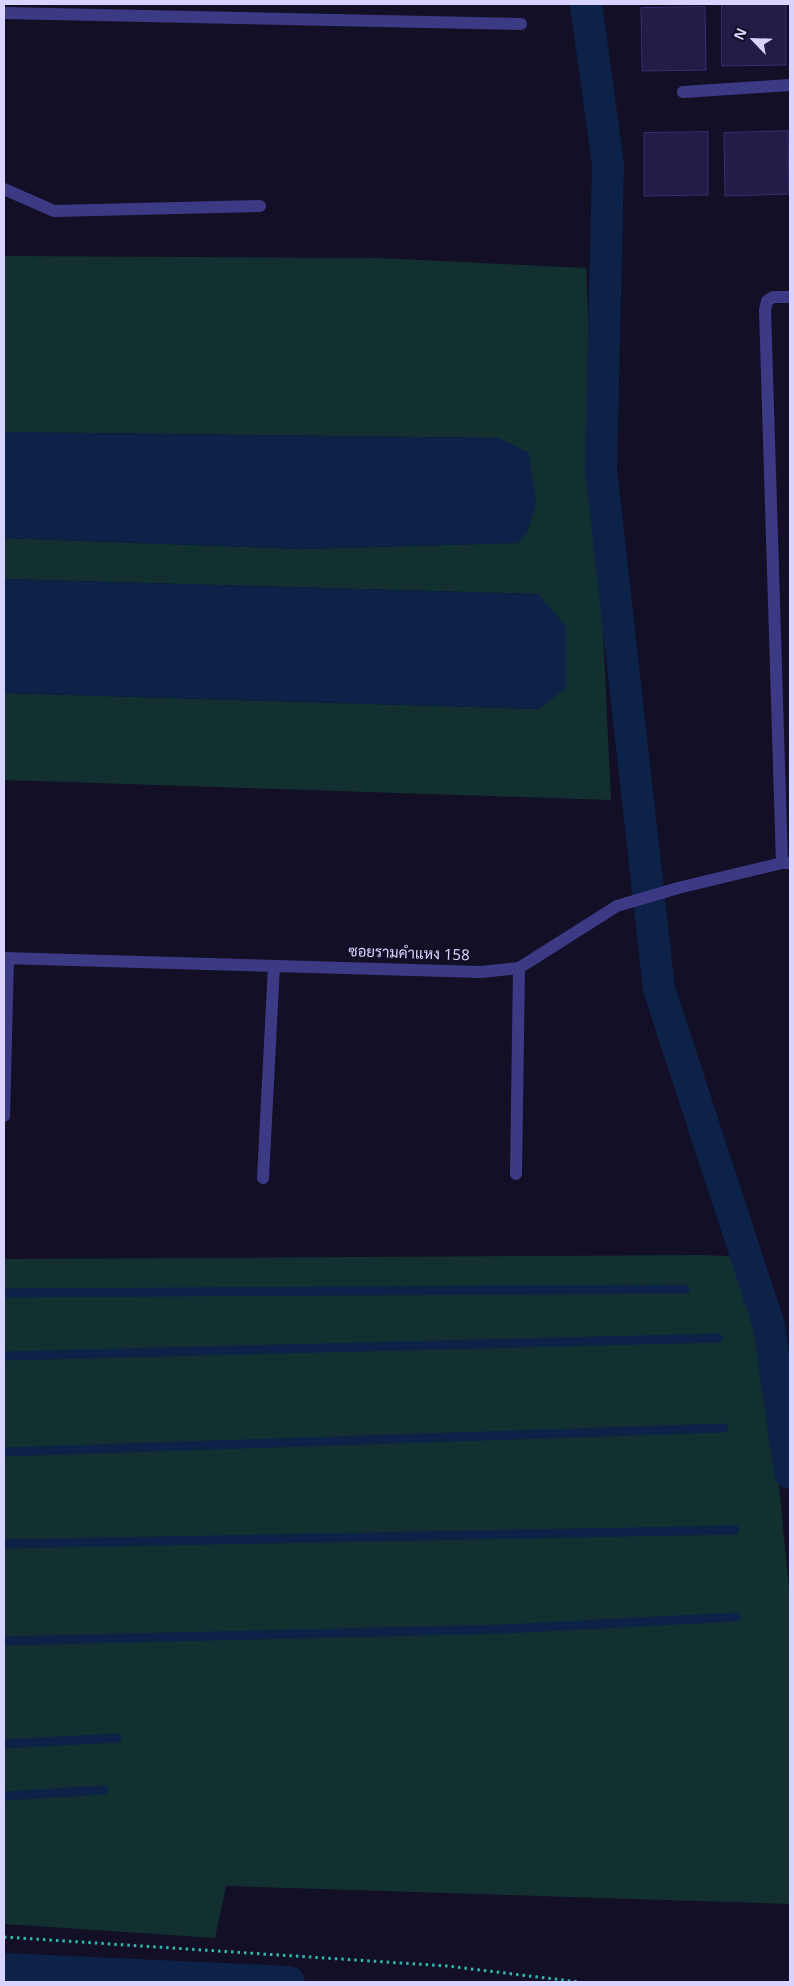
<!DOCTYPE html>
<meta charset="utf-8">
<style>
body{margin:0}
#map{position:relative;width:794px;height:1986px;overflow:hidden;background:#130f26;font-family:"Noto Sans",sans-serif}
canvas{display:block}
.frame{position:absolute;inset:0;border:5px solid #d9d4ff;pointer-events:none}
.north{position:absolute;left:729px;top:15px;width:50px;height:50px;-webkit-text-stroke:4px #130f26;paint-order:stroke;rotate:294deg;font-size:14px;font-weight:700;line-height:20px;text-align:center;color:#d9d4ff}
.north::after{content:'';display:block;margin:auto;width:18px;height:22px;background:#d9d4ff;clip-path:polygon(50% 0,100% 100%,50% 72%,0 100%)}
</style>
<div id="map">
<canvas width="794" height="1986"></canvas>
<div class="frame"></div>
<div class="north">N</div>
</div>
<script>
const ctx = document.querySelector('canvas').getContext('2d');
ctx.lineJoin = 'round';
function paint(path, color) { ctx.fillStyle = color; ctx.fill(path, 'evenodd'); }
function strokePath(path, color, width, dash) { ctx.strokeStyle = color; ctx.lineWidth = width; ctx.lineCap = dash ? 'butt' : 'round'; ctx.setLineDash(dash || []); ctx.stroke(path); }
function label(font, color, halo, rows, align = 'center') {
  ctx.font = font + ' "Noto Sans",Sarabun,sans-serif'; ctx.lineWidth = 4; ctx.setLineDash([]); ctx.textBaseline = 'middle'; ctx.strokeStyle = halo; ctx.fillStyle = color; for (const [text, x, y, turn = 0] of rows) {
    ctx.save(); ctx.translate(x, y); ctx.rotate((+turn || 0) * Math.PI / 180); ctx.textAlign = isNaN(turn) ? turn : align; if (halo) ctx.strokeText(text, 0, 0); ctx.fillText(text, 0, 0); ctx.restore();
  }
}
paint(new Path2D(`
 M4,256L378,258L586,268L611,800L4,780V693L539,709L538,594L4,579V538L302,549L517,543L499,438L4,432Z
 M705,1255L740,1257L770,1394L790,1599V1904L226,1886L215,1938L4,1924V1259Z`), '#12302f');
paint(new Path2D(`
 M4,432L499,438L529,453L536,502L528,531L518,543L302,549L4,538Z
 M4,579L538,594L566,626V688L539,709L4,693Z`), '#0c2248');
strokePath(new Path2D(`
 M4,1293L685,1289
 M4,1356L718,1338
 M4,1452L724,1428
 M4,1544L735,1530
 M4,1641L504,1629L736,1617
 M4,1744L117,1738
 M4,1796L104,1790`), '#0c2248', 9);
strokePath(new Path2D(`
 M586,4L608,164L601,469L659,989L769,1326L790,1473
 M4,1969L289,1982`), '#0c2248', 32);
const building = new Path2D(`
 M722,4H786V65L722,66Z
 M705,7L706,70L642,71L641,8Z
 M788,131L789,194L725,196L724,133Z
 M708,132V195L644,196V133Z`);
paint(building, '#241b47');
strokePath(building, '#3b2d73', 1);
strokePath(new Path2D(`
 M4,1937L447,1966L579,1982`), '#2fb8b0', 3, [2.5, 4]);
strokePath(new Path2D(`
 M4,13L521,24
 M683,92L790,85
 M4,189L54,211L260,206
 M782,863L765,310L767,301L773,297H790
 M4,958L481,972L519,968L617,906L678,888L782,863H790
 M4,1116L8,958
 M516,1174L519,968
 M263,1178L274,966`), '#3d3a85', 12);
label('15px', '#d9d4ff', '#130f26', [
 ["ซอยรามคำแหง 158",409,954,2]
]);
</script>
